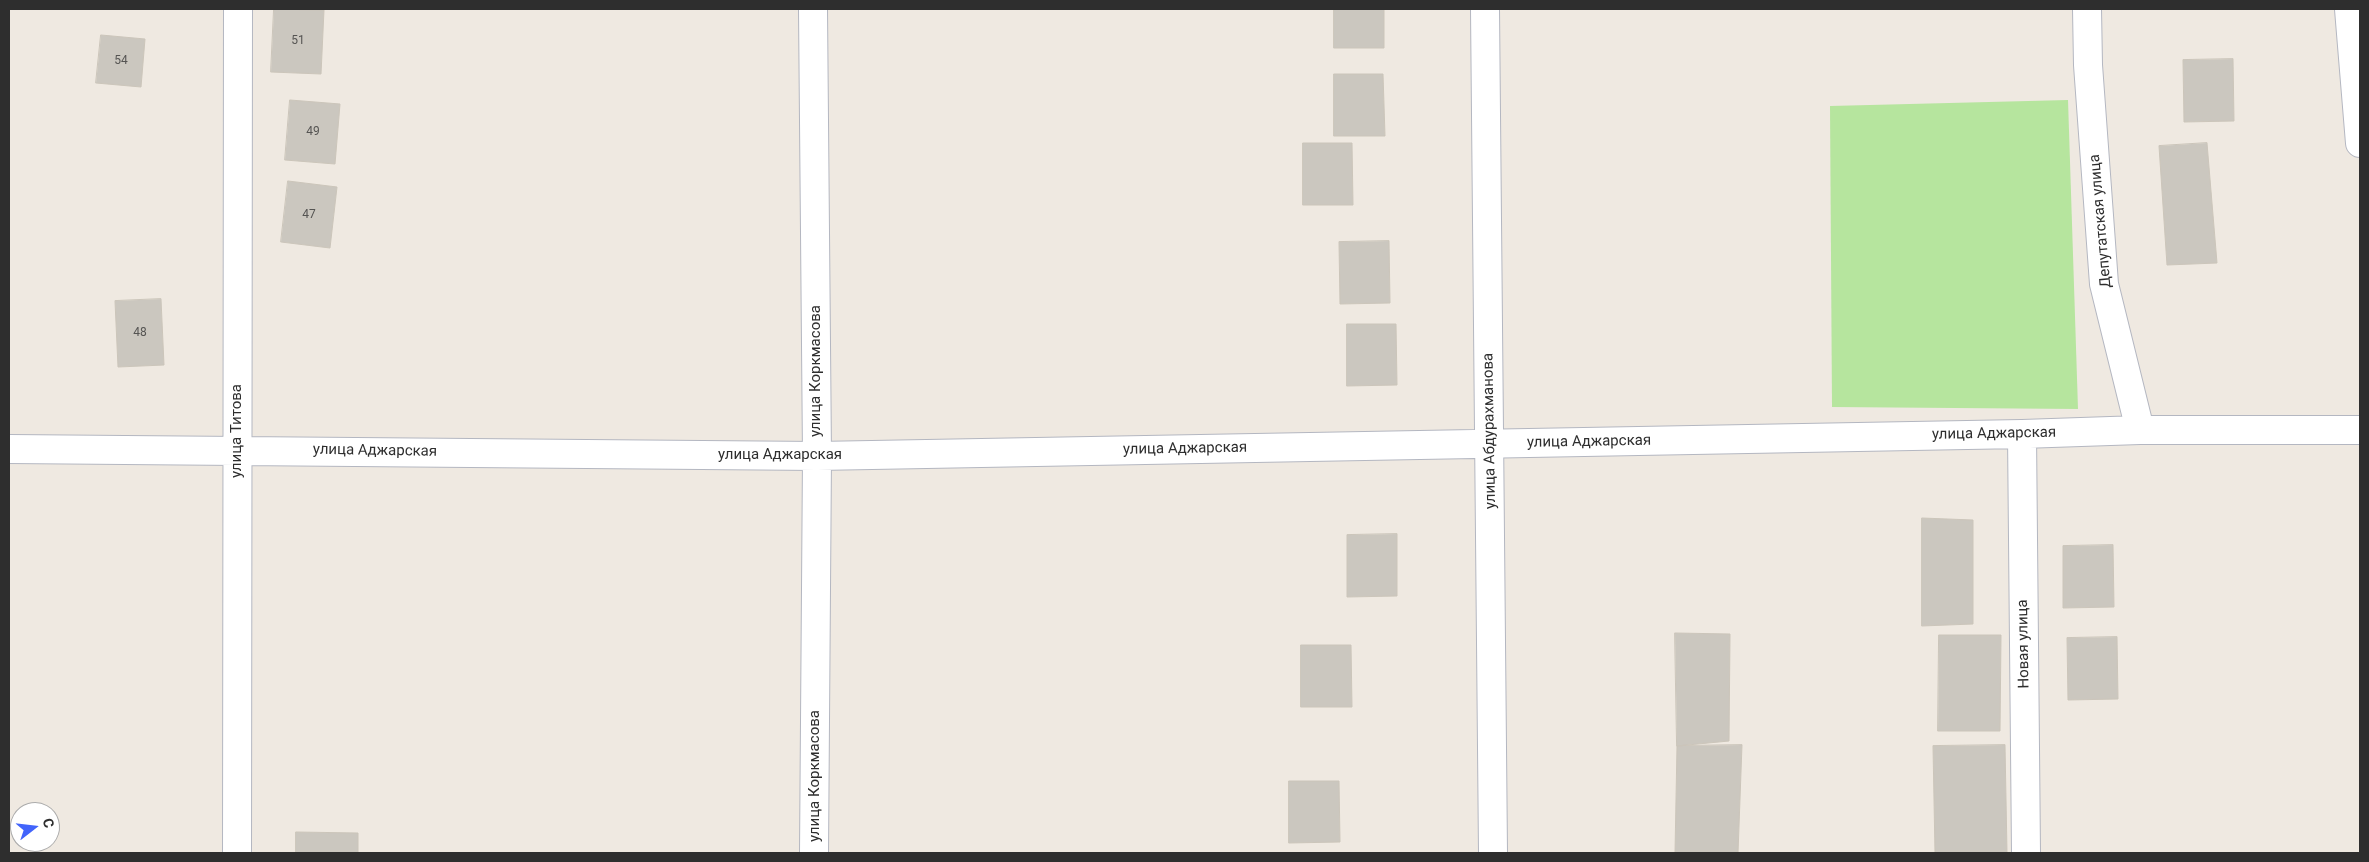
<!DOCTYPE html>
<meta charset="utf-8">
<style>
body{margin:0}
#map{position:relative;width:2369px;height:862px;overflow:hidden;background:#efe9e1;font-family:Roboto,sans-serif}
canvas{display:block}
.frame{position:absolute;inset:0;border:10px solid #2e2e2e;pointer-events:none}
.north{position:absolute;left:10px;top:802px;width:50px;height:50px;box-sizing:border-box;background:#fff;border:1px solid #ababab;border-radius:50%;rotate:74deg;font-size:14px;font-weight:700;line-height:20px;text-align:center;color:#2e2e2e}
.north::after{content:'';display:block;margin:auto;width:18px;height:22px;background:#4264fb;clip-path:polygon(50% 0,100% 100%,50% 72%,0 100%)}
</style>
<div id="map">
<canvas width="2369" height="862"></canvas>
<div class="frame"></div>
<div class="north">С</div>
</div>
<script>
const ctx = document.querySelector('canvas').getContext('2d');
ctx.lineJoin = 'round';
function paint(path, color) { ctx.fillStyle = color; ctx.fill(path, 'evenodd'); }
function strokePath(path, color, width, dash) { ctx.strokeStyle = color; ctx.lineWidth = width; ctx.lineCap = dash ? 'butt' : 'round'; ctx.setLineDash(dash || []); ctx.stroke(path); }
function label(font, color, halo, rows, align = 'center') {
  ctx.font = font + ' Roboto,sans-serif'; ctx.lineWidth = 4; ctx.setLineDash([]); ctx.textBaseline = 'middle'; ctx.strokeStyle = halo; ctx.fillStyle = color; for (const [text, x, y, turn = 0] of rows) {
    ctx.save(); ctx.translate(x, y); ctx.rotate((+turn || 0) * Math.PI / 180); ctx.textAlign = isNaN(turn) ? turn : align; if (halo) ctx.strokeText(text, 0, 0); ctx.fillText(text, 0, 0); ctx.restore();
  }
}
paint(new Path2D(`
 M2068,100L2078,409L1832,407L1830,106Z`), '#b6e59e');
const building = new Path2D(`
 M274,9L324,10L321,74L271,72Z
 M1334,9H1384V48H1334Z
 M101,35L145,39L141,87L96,83Z
 M2233,59L2234,121L2184,122L2183,60Z
 M1334,74H1383L1385,136H1334Z
 M290,100L340,104L335,164L285,160Z
 M1303,143H1352L1353,205H1303Z
 M2207,143L2217,263L2167,265L2159,146Z
 M288,181L337,187L330,248L281,242Z
 M1389,241L1390,303L1340,304L1339,242Z
 M161,299L164,365L118,367L115,301Z
 M1347,324H1396L1397,385L1347,386Z
 M1922,518L1973,520V624L1922,626Z
 M1397,534V596L1347,597V535Z
 M2113,545L2114,607L2063,608V546Z
 M1675,633L1730,634L1729,741L1677,746Z
 M1939,635H2001L2000,731H1938Z
 M2117,637L2118,699L2068,700L2067,638Z
 M1301,645H1351L1352,707H1301Z
 M1742,745L1738,853H1675L1677,746Z
 M2005,745L2007,853H1935L1933,746Z
 M1289,781H1339L1340,842L1289,843Z
 M296,832L358,833V853H296Z`);
paint(building, '#cbc7bf');
strokePath(building, '#cbc5ba', 1);
const street = new Path2D(`
 M813,9L817,456L814,853
 M1485,9L1493,853
 M2087,9L2088,65L2104,284L2140,430
 M2349,9L2360,143
 M2022,434L2026,853
 M9,449L817,456L2022,434L2140,430H2360
 M237,853L238,9`);
strokePath(street, '#b4b7c1', 30);
strokePath(street, '#fff', 28);
label('12px', '#555452', null, [
 ["51",298,41],
 ["54",121,61],
 ["49",313,132],
 ["47",309,215],
 ["48",140,333]
]);
label('15px', '#2e2e2e', '#fff', [
 ["Депутатская улица",2101,221,-95],
 ["улица Коркмасова",816,371,-90],
 ["улица Титова",237,431,-90],
 ["улица Абдурахманова",1490,431,-91],
 ["улица Аджарская",1994,434,-1],
 ["улица Аджарская",1589,442,-1],
 ["улица Аджарская",1185,449,-1],
 ["улица Аджарская",375,451,1],
 ["улица Аджарская",780,455],
 ["Новая улица",2024,644,-91],
 ["улица Коркмасова",815,776,-90]
]);
</script>
